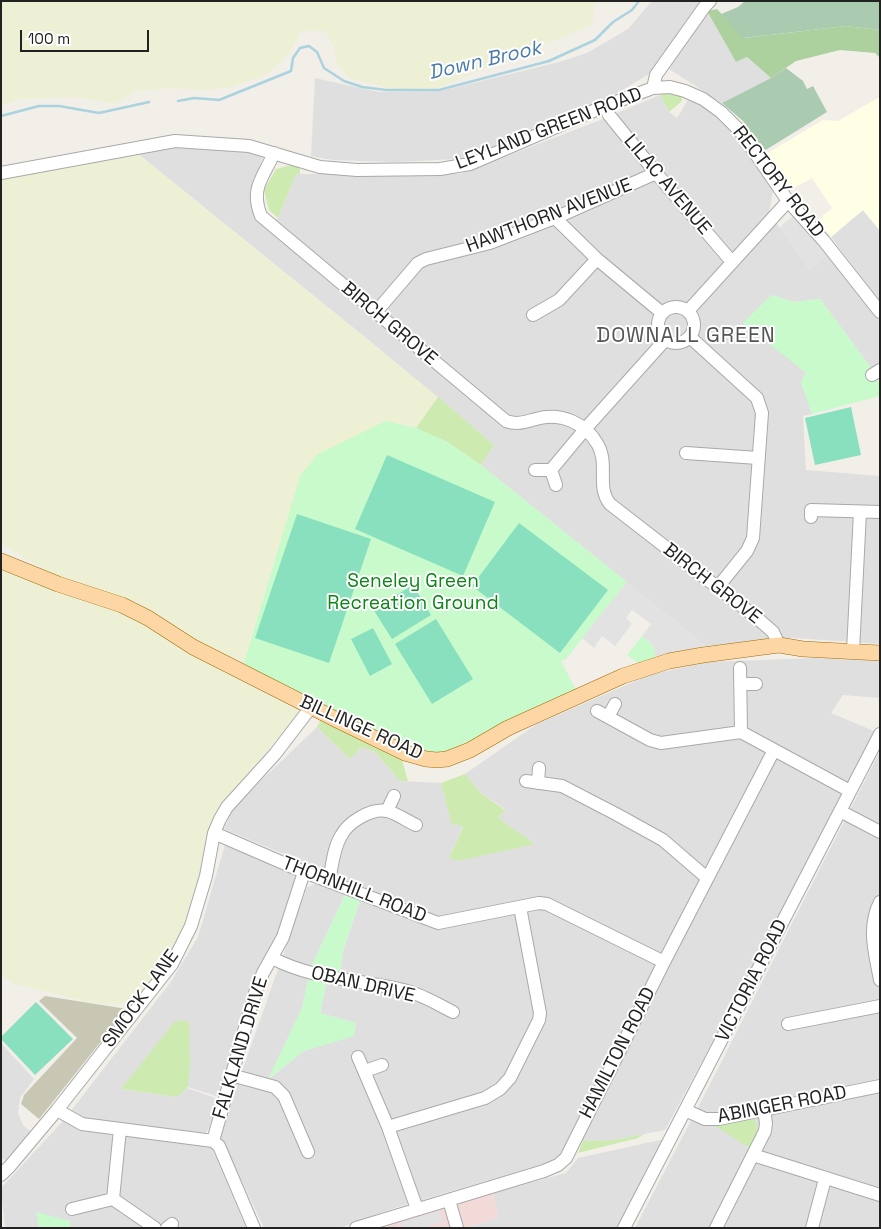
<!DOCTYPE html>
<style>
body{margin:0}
#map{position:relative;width:881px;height:1229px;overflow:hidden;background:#f2efe9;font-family:"Space Grotesk",sans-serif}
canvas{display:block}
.frame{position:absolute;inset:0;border:2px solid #222;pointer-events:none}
.scale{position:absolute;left:20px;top:30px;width:129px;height:22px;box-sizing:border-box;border:2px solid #222;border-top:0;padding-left:6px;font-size:15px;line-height:18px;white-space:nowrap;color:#222;-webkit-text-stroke:4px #fff;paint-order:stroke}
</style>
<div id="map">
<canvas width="881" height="1229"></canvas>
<div class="frame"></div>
<div class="scale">100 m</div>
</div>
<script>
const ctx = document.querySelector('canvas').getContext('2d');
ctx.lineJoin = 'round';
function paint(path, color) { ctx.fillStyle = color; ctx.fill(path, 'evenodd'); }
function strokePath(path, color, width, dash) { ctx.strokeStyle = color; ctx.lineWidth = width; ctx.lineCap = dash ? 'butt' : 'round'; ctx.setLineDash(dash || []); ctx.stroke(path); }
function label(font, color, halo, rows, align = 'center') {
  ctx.font = font + ' "Space Grotesk",sans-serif'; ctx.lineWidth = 4; ctx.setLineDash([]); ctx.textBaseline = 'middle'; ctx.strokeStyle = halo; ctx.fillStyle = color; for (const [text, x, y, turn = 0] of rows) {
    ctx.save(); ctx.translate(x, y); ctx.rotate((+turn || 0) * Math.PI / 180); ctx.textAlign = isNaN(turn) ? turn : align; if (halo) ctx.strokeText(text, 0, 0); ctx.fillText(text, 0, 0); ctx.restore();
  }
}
paint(new Path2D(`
 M652,1H706L654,71L616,94L499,146L459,159L395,162L333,160L311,156L315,78L379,92L441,91L559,62L587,53L628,29Z
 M707,11L736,62L747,57L771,78L722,103L669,69Z
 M660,95L669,112L677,118L691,95L720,116L741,138L773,190L769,213L810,270L828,254L880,317V364L872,369L820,299L794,302L771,295L806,373L801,382L812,414L803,416L806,470L880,476V644L793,638L706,646L481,465L494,445L376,346L137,153L173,147L250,150L263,157L250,191L253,208L266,225L278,218L296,174H460L598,121Z
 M863,210L880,231V302L831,237Z
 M815,658L880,661V698L843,695L831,713L874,731L808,865L665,1130L614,1140L583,1141L549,1162L388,1210L340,1228H264L221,1137L222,1128L307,887L318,883L345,895L311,967L302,1008L270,1078L304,1051L354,1035L356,1023L320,1013L327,980L339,981L343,951L360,900V886L224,829L231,813L245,796L317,727L350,759L361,747L375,752L400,781L441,783L452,825L456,824L463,826L449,858L535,844L498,818L505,809L482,794L465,774L537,724L649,675L708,662Z
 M880,751V1228H635L708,1088Z
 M226,841L293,871L296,884L283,924L247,1001L219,1097L188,1087L190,1066L188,1021L121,1089L177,1097L187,1088L218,1099L209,1128L204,1135L215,1155L246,1228H5L1,1188L63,1121L170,983L198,937Z
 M1,1043L34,1079L20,1098L18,1113L23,1125L31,1132L20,1146L6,1160L1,1159Z
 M664,1139L618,1228H464L498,1218L493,1193L566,1173L578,1158Z`), '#e0dfdf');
paint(new Path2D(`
 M493,1193L498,1218L464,1228H387L386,1225Z`), '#f2dad9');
paint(new Path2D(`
 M880,97V231L863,210L831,237L817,221L832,208L812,178L788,191L766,154L823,120L838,121Z`), '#ffffe5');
paint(new Path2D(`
 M45,996L127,1009L39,1119L21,1104L24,1095L77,1038L39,1001Z`), '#c7c7b4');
paint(new Path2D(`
 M1,1H596L592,25L438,88L397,90L349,78L336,62L334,46L325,31H301L290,53L268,74L232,87L207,90L170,88L136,91L116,104L75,97L19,99L1,106Z
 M137,153L438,397L416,428L386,421L300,476L243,666L59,578L1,544V176Z
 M1,567L139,618L210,664L244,679L301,709L214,815L207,837L191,912L170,957L132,1004L93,1003L14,984L1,976Z`), '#eef0d5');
paint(new Path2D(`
 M669,93L683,96L681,102L669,112L660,95Z
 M295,164L300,166V174H296L278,218L269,210L264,190L276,169Z
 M438,397L494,445L481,465L447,442L416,428Z
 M320,721L401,756L408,781H400L375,752L361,747L350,759L317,727Z
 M465,774L482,794L505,810L498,818L535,844L458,861L449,858L463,827L457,824L452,825L441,783Z
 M175,1021H189L190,1066L188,1087L177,1097L121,1089Z
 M753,1117C761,1128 756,1137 750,1148L715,1126Z
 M644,1134L638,1138L578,1153L583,1141L614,1140Z`), '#cdebb0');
paint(new Path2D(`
 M717,9L744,38L846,26L880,30V58L875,53L840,50L796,61L771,78L747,57L736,62L707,11Z`), '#add19e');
paint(new Path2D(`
 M745,1H880V30L846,26L743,38L721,14L738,7Z
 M786,68L803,81L807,89L813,86L827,112L764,151L743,121L722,103L771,78Z`), '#aacbaf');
paint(new Path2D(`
 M771,295L794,302L820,299L872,369L880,385V396L812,414L801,382L806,373L743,323Z
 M386,421L416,428L447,442L481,465L627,582L566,659L561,661L576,690L517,716L460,747L440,753L415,751L243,666L300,476L318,454Z
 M642,636L653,645L656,657L638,663L627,655Z
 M345,895L360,900L343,951L339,982L327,980L320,1013L356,1023L354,1036L304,1051L268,1079L302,1008L311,967Z
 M36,1212L70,1221L71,1228H39Z`), '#c8facc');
paint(new Path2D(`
 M851,407L861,455L815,465L805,418Z
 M387,455L495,502L463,576L355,529Z
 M297,514L371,539L329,663L255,638Z
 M519,523L608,590L560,653L472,586Z
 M413,585L431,615L392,639L373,609Z
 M436,619L473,679L432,704L395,644Z
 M373,628L392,664L370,676L351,639Z
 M36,1002L73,1039L35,1075L1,1039V1037Z`), '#88e0be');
paint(new Path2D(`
 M795,214L828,254L810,270L779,228Z
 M627,582L706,646L656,657L653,645L642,636L651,624L632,610L626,618L632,624L615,646L602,636L594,648L582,638Z
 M440,1211L443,1221L421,1228H403L401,1222Z`), '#e2e2e2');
strokePath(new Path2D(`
 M178,101L194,98L219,100L291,71L293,58L300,48L309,46L317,52L324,68L344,81L362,87L386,90H439L549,61L595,40L613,22L632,10L639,1
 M1,116L39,106H59L99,113L149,102`), '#aad3df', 2.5);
const minor = new Path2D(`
 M653,88L656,75L705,6L710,1
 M605,106L609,115L656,173L732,262
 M274,153C263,178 250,188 261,216L506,421C518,425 524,422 536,419C561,412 586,423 598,445C609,465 596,487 610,504L757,618L773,632L779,645
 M1,173L175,141L249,146L320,167L357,170L440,169L470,164L605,106L653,88L670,87L685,91L703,99L721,112L740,131L788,201L824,241L880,312
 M555,218L597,259L662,313
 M658 325a18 18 0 1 1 36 0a18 18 0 1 1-36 0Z
 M688,311L788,201
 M376,312L418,263L426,259L490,243L555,218L656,173
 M533,315L559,300L597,259
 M690,337L757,398L762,413L753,538L747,551L718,587
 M872,375L880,370
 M686,453L758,458
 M535,470H551L556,485
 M551,470L586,428L665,340
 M811,517V510L880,512
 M853,651L860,512
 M740,668L741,732
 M740,684H756
 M597,711L650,740L661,743L741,732L850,791
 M608,717L615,704
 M526,781L562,786L616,814L663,840L707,878
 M538,783L539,768
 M387,811L394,796
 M840,811L880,832
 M214,833L304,872L438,923L539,903L547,904L664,962
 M329,881C332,867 333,849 341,836C348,822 371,808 387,811C396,813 407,821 416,825
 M880,902C867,928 875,953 880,980
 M272,958C316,981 361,979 407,991C423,995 439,1005 453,1012
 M788,1024L880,1006
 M358,1057L388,1127L417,1209
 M365,1071L382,1065
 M231,1075L275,1087L284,1096L308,1152
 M57,1110L82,1124L213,1141L219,1146L254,1228
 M685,1110L705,1119H719L880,1086
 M388,1127L485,1098L500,1089L510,1078L539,1020L540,1013L520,907
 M120,1129L113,1199L155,1228
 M213,1141L255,993L263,973L283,937L304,872
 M753,1155L880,1195
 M1,1175L10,1166L57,1110L172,964L191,926L206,876L214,833L220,819L227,807L275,754L311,707
 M449,1200L457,1228
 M72,1209L113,1199
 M167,1228L172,1224
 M356,1228L544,1171L558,1165L566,1158L664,962L774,750
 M624,1228L880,734
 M716,1228L765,1131L766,1123L764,1111
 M812,1228L825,1179`);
const major = new Path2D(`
 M1,561L58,584L122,605L148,618L193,647L335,719L405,753L426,759L437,760L447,759L470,750L508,728L623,676L669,661L703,655L779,645L803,649L880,653`);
strokePath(minor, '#a9a9a9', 14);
strokePath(major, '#a06b00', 16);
strokePath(minor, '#fff', 12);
strokePath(major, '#fcd6a4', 15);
label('19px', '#222', '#fff', [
 ["LEYLAND GREEN ROAD",549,129,-21],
 ["RECTORY ROAD",778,182,52],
 ["LILAC AVENUE",667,185,50],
 ["HAWTHORN AVENUE",549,216,-21],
 ["BIRCH GROVE",389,324,40],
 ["BIRCH GROVE",712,584,38],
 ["BILLINGE ROAD",361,728,24],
 ["THORNHILL ROAD",354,890,21],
 ["VICTORIA ROAD",752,981,-63],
 ["OBAN DRIVE",363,985,13],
 ["SMOCK LANE",141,999,-54],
 ["FALKLAND DRIVE",241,1048,-73],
 ["HAMILTON ROAD",618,1053,-63],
 ["ABINGER ROAD",782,1105,-11]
]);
label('19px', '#0c8416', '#fff', [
 ["Seneley Green",413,582],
 ["Recreation Ground",413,604]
]);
label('italic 20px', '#4a7aab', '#fff', [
 ["Down Brook",485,61,-13]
]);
ctx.letterSpacing = '1px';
label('21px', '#555', '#fff', [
 ["DOWNALL GREEN",686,336]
]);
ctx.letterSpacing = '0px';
</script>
